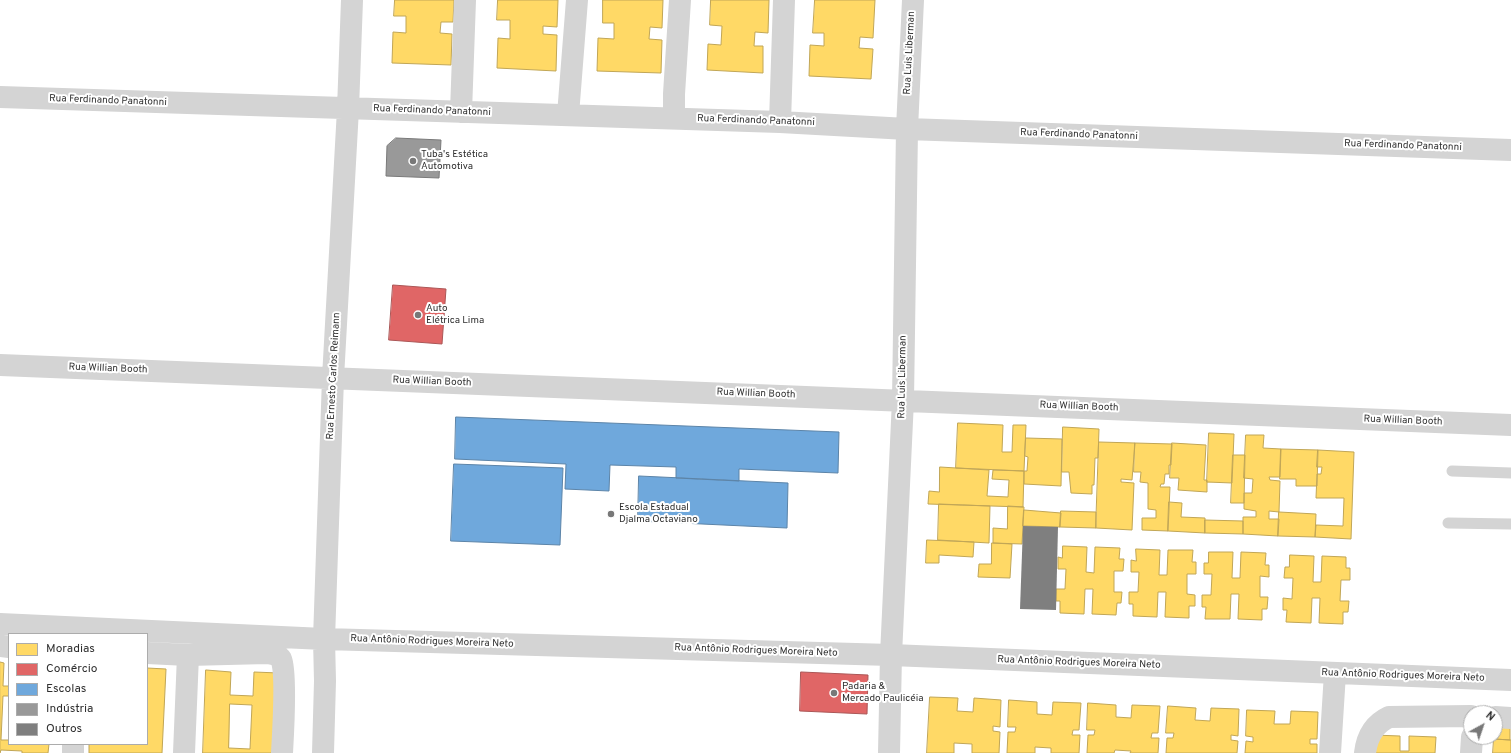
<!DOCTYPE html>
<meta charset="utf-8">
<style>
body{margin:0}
#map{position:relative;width:1511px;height:753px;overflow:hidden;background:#fff;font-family:Overpass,sans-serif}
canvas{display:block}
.legend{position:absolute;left:8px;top:633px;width:140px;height:112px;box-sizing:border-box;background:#fff;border:1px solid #acacac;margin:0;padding:5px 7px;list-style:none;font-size:12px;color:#2f2f2f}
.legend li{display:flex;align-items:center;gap:8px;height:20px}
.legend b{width:20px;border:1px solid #acacac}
.north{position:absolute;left:1463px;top:705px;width:40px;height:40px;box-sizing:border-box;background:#fff;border:1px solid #acacac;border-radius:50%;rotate:40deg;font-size:11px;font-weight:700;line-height:16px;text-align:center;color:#2f2f2f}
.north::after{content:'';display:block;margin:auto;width:14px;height:18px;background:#787878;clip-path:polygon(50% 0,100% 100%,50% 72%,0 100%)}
</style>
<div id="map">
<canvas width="1511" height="753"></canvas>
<ul class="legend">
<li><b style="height:11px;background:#ffd966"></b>Moradias</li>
<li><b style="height:11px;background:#e06666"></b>Comércio</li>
<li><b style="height:11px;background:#6fa8dc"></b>Escolas</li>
<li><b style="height:11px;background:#999"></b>Indústria</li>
<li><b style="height:11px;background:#7f7f7f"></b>Outros</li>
</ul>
<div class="north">N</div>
</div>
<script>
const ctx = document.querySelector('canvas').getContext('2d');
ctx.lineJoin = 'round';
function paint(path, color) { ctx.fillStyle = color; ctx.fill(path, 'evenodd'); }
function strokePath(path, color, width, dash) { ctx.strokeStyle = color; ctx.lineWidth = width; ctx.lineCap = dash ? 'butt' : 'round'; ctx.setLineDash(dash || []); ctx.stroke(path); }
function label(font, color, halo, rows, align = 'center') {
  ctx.font = font + ' Overpass,sans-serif'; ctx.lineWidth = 4; ctx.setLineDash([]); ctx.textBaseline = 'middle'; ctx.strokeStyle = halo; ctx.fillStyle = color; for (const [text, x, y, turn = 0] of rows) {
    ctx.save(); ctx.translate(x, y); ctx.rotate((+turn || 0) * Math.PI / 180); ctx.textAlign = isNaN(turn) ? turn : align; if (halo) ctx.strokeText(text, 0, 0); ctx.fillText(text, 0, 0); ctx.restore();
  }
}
const homes = new Path2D(`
 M395,0H454L453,22H441L440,33L452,34L451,65L392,63L393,32L406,33V16H394Z
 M498,0H558L557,27L543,26V34L557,35L556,71L497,68L498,38L510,39V20H497Z
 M603,0H663L662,28L650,27L649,39L662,40L661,73L597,71L598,38L614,39V23H603Z
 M711,0H769L768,33L755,32L754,46H763V73L707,70L708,44L721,45L722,26L710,25Z
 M815,0H875L873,38L860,37L859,48L873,49L871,79L809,76L810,45L824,46V33H813Z
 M958,423L1003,425L1002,452H1012L1013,425H1026L1024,471L956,468Z
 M1063,427L1099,429L1098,458H1095L1094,485H1092V494L1071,493L1069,472H1062Z
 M1209,433L1234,434L1232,483L1207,482Z
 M1246,435H1264L1263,448L1281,449L1280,477H1269L1270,480L1280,481L1279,512L1269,511V519H1279L1278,536L1243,534V517H1256V511L1244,509V493H1252L1253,479L1244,478Z
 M1026,438L1062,439L1061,486L1024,484V471H1027L1028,457L1025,456Z
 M1099,442L1135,443L1132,480L1121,479V482L1134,483L1132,530L1096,528Z
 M1135,443L1172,444L1171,465H1169V474H1165L1164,484H1161L1160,487H1170L1168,531L1142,530V518H1156V510L1148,509V483L1140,482L1141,472H1134Z
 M1172,443L1206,445L1204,480H1207V492L1178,490L1179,478H1170Z
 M1281,449L1318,450L1317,486H1296V479H1280Z
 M1318,450L1354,452L1351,539L1315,537L1316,525L1343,526L1344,498H1316L1317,474H1321L1322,467H1317Z
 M1233,455H1245L1244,503H1231Z
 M940,467L989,470L987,496L1008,497L1009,480L992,479L993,470L1024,471L1023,507L928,504L929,491L939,492Z
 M1169,502L1182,503L1181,517L1205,518V533L1168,531Z
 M939,504L990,506L989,543L938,540Z
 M1008,506L1024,507L1022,544L993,543V528L1007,529Z
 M1024,510L1061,513L1060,527L1023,526Z
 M1061,511L1096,512V528L1060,527Z
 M1279,512L1316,514L1315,537L1278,536Z
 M1205,520L1243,521V534L1205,533Z
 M927,540L974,542L973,557L939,555V563H926Z
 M992,543L1012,544L1010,578L978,577L979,564H991Z
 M1063,546L1087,547L1086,572L1094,573L1095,547L1120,548L1119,559H1124L1123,571H1114V592H1122L1121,603H1117L1116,615L1092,614L1093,589H1085L1084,614L1060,613V601H1056V589H1065L1066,569H1058V557L1062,558Z
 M1136,549L1160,550L1159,575H1167L1168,550H1193L1192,562H1196V574H1187V594L1195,595V606H1189V618L1165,617L1166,592H1158L1157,617L1133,616V604H1129V592H1138L1139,572H1131V560L1136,561Z
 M1209,552H1233L1232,578H1240L1241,552L1266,553L1265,565H1269V577L1260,576V597H1268L1267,609H1262V620L1238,619L1239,594H1231L1230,619H1205L1206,607H1202V595H1211L1212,574H1204V563H1208Z
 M1290,555L1314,556L1313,582H1321L1322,556L1346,557V568H1350V580H1341L1340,601H1349L1348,612H1343V624L1319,623L1320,598H1312L1311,623L1286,622L1287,610H1283V598L1292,599L1293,578H1284L1285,567H1289Z
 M0,662L4,663L3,686H9V696H3L1,740H9V744H49L48,753H22V751L1,750L0,753Z
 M147,668L166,669L162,753H89V744H147Z
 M206,670L231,672L230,695L253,696L254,672L279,673L276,753H203ZM230,704L252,705L250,749L229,748Z
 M930,697L958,698L957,711L973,712L974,698L1001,700L1000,727L993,726V731L1000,732L999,753H972V744L954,743V753H927Z
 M1009,700L1037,702V714L1052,715L1053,702L1081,703L1079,730H1073L1072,735H1080L1079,753H1051V748L1035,747V753H1007L1008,732H1015L1016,727H1008Z
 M1088,703L1116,705V717L1131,718L1132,705L1160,706L1158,733H1152L1151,738H1159L1158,753H1130L1131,751L1115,750L1114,753H1087L1088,735H1094L1095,730H1087Z
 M1168,706L1196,708L1195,720L1210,721L1211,708L1239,709L1238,736L1231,735V740L1238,741L1237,753H1166L1167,738H1173L1174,733H1166Z
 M1247,710L1275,711L1274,724H1290L1291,711L1318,712L1317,739H1310V744H1317V753H1245L1246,741L1253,742V737L1246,736Z
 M1495,723H1510V740L1494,739V741L1477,740V737H1495Z
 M1374,735L1400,736V751H1409V736L1436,737L1435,753H1373Z
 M1494,739L1511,740V753H1493Z`);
paint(homes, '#ffd966');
strokePath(homes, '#c1a656', 1);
const shops = new Path2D(`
 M393,285L446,289L442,344L389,340Z
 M801,672L868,675L867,714L800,711Z`);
paint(shops, '#e06666');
strokePath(shops, '#ab5656', 1);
const schools = new Path2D(`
 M456,417L839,432L838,473L739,469V481L676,478V467L610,465L609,491L565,489L566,464L455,459Z
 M454,464L563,468L560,545L451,541Z
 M639,476L788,483L787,528L638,521Z`);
paint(schools, '#6fa8dc');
strokePath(schools, '#5c84a8', 1);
const industry = new Path2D(`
 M396,138L441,140L439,178L386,176L387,146Z`);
paint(industry, '#999');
strokePath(industry, '#797979', 1);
paint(new Path2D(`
 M1023,526L1058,527L1056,610L1020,609Z`), '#7f7f7f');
strokePath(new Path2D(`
 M1452,471L1511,473
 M1448,523L1511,524`), '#d4d4d4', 11);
strokePath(new Path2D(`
 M0,97L780,122L907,129L1511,150
 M461,112L465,0
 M568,115L577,0
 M674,118V94L680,0
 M780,122L784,0
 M0,365L1511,425
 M0,624L324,639L891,655L1511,680
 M0,646L9,647
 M147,653L188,655L267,653C272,654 278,654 281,659C287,672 283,735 282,753
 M1495,717L1511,718
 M73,753V744
 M184,753L188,655
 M323,753L325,681L324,639L333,378L348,109L352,0
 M889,753L891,655L903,400L907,129L913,0
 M1330,753L1335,673
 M1365,753C1367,736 1374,724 1389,717L1471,716
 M1471,753L1472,737`), '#d4d4d4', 22);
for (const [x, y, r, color] of [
 [413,161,4,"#787878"],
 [418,315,4,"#787878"],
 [611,514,4,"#787878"],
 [834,693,4,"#787878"]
]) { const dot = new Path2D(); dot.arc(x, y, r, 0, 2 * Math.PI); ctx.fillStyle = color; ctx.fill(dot); strokePath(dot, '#fff', 1.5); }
label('10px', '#2f2f2f', '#fff', [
 ["Rua Luis Liberman",910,53,-87],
 ["Rua Ferdinando Panatonni",108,101,2],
 ["Rua Ferdinando Panatonni",432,111,2],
 ["Rua Ferdinando Panatonni",756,121,2],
 ["Rua Ferdinando Panatonni",1079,135,2],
 ["Rua Ferdinando Panatonni",1403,146,2],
 ["Rua Willian Booth",108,369,2],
 ["Rua Ernesto Carlos Reimann",334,376,-87],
 ["Rua Luis Liberman",903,377,-89],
 ["Rua Willian Booth",432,382,2],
 ["Rua Willian Booth",756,394,2],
 ["Rua Willian Booth",1079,407,2],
 ["Rua Willian Booth",1403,421,2],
 ["Rua Antônio Rodrigues Moreira Neto",432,642,2],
 ["Rua Antônio Rodrigues Moreira Neto",756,651,2],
 ["Rua Antônio Rodrigues Moreira Neto",1079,663,2],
 ["Rua Antônio Rodrigues Moreira Neto",1403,676,2]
]);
label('10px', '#2f2f2f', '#fff', [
 ["Tuba's Estética",421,155],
 ["Automotiva",421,167],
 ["Auto",426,309],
 ["Elétrica Lima",426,321],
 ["Escola Estadual",619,508],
 ["Djalma Octaviano",619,520],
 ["Padaria &",842,687],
 ["Mercado Paulicéia",842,699]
], 'left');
</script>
